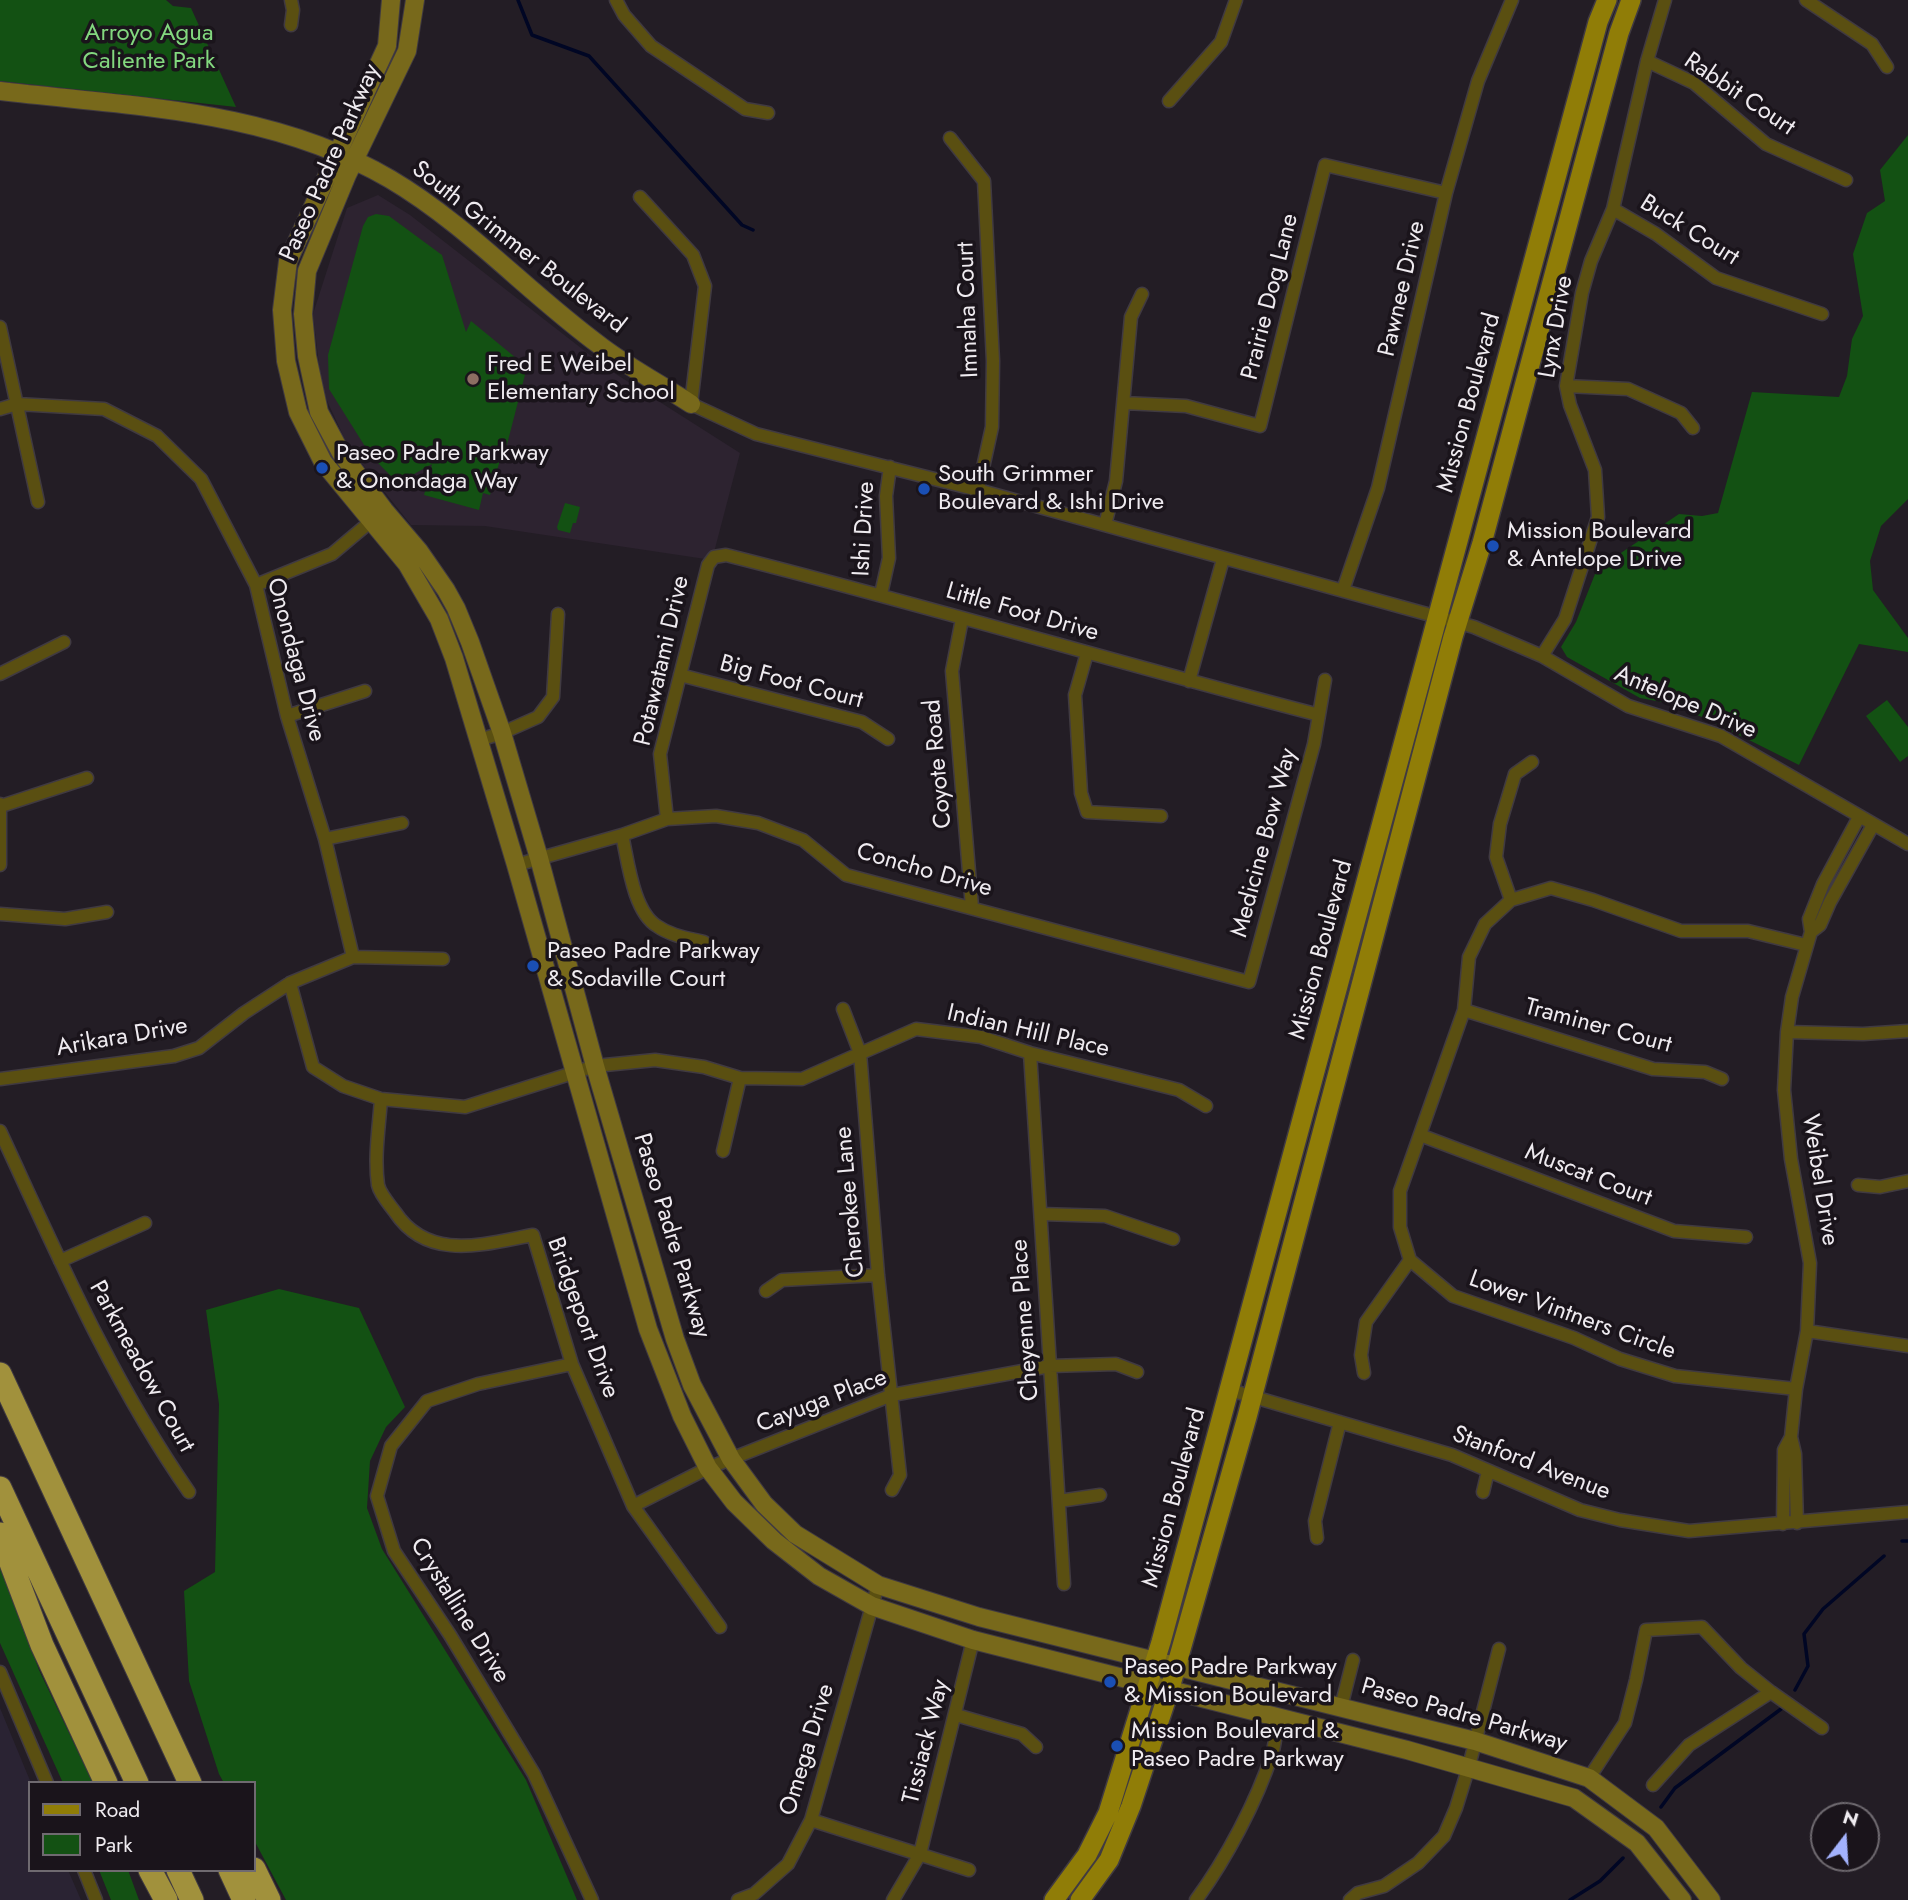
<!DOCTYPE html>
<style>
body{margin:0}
#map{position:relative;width:1908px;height:1900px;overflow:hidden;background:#231d25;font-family:Jost,sans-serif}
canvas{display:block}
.legend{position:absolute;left:28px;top:1781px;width:228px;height:91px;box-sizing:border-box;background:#1a141b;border:2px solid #6f6a70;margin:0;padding:9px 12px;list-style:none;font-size:21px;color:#efebf0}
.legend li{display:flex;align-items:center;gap:14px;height:35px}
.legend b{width:35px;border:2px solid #6f6a70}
.north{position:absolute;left:1810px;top:1802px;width:70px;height:70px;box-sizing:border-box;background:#1a141b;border:2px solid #6f6a70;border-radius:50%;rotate:17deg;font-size:19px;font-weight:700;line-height:28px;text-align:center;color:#efebf0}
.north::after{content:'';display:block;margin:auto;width:24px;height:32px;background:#a3b2fd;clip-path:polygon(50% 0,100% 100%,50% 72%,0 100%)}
</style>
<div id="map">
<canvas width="1908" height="1900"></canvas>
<ul class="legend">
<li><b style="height:9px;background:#907d07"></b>Road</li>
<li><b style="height:19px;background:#135113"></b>Park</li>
</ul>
<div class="north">N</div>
</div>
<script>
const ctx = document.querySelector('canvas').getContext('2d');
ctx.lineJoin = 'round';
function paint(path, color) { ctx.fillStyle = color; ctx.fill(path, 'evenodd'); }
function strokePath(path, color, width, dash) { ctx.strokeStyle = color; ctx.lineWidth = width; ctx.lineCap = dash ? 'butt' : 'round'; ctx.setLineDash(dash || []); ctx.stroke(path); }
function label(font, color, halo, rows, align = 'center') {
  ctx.font = font + ' Jost,sans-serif'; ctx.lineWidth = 7; ctx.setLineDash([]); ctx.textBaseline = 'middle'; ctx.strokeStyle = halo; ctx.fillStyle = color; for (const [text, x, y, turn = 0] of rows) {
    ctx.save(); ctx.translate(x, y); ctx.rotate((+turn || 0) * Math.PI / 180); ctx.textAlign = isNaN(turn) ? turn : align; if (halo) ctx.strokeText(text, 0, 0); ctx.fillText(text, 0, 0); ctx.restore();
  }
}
paint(new Path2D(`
 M0,1708L31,1783L30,1870H68L81,1900H0Z`), '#2a2333');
paint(new Path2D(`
 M378,195L410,215L608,369L740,453L712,560L485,526L411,525L348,446L322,390L313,314L347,208Z`), '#2d2330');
paint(new Path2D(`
 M0,0H166L173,6L191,8L236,107L0,81Z
 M1908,135V499L1881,526L1870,561L1873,590L1908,638V652L1859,644L1799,765L1707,719L1667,703L1640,698L1567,657L1561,647L1576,622L1597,569L1679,514L1702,516L1718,513L1752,392L1839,397L1847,376L1852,339L1863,316L1853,254L1867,213L1885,201L1880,170Z
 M376,214L389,216L442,255L466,332L471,321L527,367L503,460H500L490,495L483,493L479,510L424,495L432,464L398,483L371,456L329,389L328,355L363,226L368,217Z
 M565,503L580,507L576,523H573L570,533L558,530L557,527Z
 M1887,700L1908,727V756L1900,762L1866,716Z
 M279,1289L359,1308L405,1407L386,1427L370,1461L367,1508L382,1549L526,1780L577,1900H286L254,1840V1783H224L219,1774L189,1681L184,1591L215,1572L219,1404L206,1310Z
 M0,1559L39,1670L93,1783H63L0,1643Z
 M99,1870H128L139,1900H111Z`), '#135113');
strokePath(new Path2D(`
 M518,0L532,35L589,56L742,225L753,230
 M1902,1541H1908
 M1795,1690L1808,1666L1804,1634L1823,1609L1884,1556
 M1661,1807L1675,1788L1781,1709
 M1570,1900L1600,1881L1623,1858`), '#000624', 3.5);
const street = new Path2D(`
 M616,0L624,15L651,46L745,109L768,113
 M1806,0L1872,44L1887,67
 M291,25L293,10L291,0
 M1647,61L1694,83L1766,144L1846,180
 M1169,101L1221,42L1236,0
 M950,138L984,181L993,361L992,427L978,490
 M640,197L693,255L705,286L691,404L756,434L978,490L1474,627L1542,656L1628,706L1721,736L1908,844
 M1613,209L1656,234L1716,278L1822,314
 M0,327L38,502
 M1566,386L1628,389L1681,413L1693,428
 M1124,403L1186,406L1260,426L1325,165L1446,193
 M0,409L17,404L104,409L157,436L201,479L256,585L287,716L325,839L353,957
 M1105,525L1116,481L1131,317L1142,294
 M256,585L332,554L376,517
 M1343,590L1378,488L1446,193L1478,81L1512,0
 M881,594L889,558L886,496L890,467
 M962,619L952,671L972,907
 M1087,653L1075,695L1081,793L1087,812L1161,816
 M1542,656L1565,619L1598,517L1595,470L1570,405L1566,386L1582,293L1591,261L1613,209L1647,61L1665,0
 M0,674L64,642
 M680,675L862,722L888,739
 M1189,681L1223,559
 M287,716L365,691
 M479,740L502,733L538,717L553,697L558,614
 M0,804V865
 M1,806L87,778
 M667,819L660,754L708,565L714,557L726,555C925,605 1121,664 1319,715
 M622,835C628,861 633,911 657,926C671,936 688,938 704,942
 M325,839L402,823
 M516,865L622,835L667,819L716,816L758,823L803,840L846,875L1249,982L1314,744L1325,680
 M1511,900L1496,857L1500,824L1515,774L1532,762
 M0,914L65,919L107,912
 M1811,932L1820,925L1830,902L1873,825
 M290,983L313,1067L343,1086L381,1099L465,1107L595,1066L655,1060L704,1067L740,1078L802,1079L916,1029L981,1037L1030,1053L1179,1090L1206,1106
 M843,1009L860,1053L878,1275L900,1475L892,1490
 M1464,1010L1653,1069L1705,1072L1722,1079
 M1787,1032L1863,1034L1908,1031
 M1030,1053L1064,1584
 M0,1079L174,1056L199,1048L244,1013L290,983L353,957L443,959
 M381,1099C379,1127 374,1157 378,1185C380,1194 389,1204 395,1212C428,1262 484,1244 533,1235L572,1364L633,1506L720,1627
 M0,1131C57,1254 111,1380 189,1492
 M1420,1135L1674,1231L1746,1237
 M723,1151L740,1078
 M1858,1185L1880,1187L1908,1181
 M1041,1214L1105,1216L1173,1239
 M60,1261L145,1223
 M766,1291L782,1280L878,1275
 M1807,1331L1908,1346
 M572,1364L478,1384L427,1401L391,1446L377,1496L394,1551L450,1635L534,1774L592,1900
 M1364,1373L1361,1355L1366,1322L1410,1260
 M1796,1389L1675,1376L1620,1359L1574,1338L1453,1296L1410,1260L1400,1227V1191L1464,1010L1469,957L1485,924L1511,900L1551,888L1593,900L1681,931H1748L1806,945
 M1230,1390L1452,1455L1580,1510L1620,1520L1689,1531L1908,1512
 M1483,1492L1488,1471
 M1059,1501L1100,1495
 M633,1506L708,1468L892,1395L1050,1366L1116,1364L1137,1372
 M1797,1523L1795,1454L1791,1437L1796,1389L1807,1331L1810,1263L1791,1159L1784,1090L1787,1032L1792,997L1811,932L1809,919L1823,884L1859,817
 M1783,1524L1784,1450L1791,1437
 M1317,1538L1315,1521L1340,1422
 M0,1672L47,1783
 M1341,1707L1353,1660
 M956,1715L1022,1734L1036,1747
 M1589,1778L1625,1723L1636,1680L1646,1630L1702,1627L1741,1668L1771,1692L1822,1728
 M1653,1785L1689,1745L1771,1692
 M811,1820L969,1870
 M84,1870L96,1900
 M738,1900L754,1894L788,1864L811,1820L878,1585
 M893,1900L920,1854L973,1640
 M1196,1900C1225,1861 1257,1801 1272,1754C1276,1742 1276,1728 1278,1716
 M1350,1900L1358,1893L1384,1886L1418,1863L1444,1836L1456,1808L1469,1766L1499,1649`);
const secondary = new Path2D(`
 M391,0L387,46L288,261L282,310L286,361L298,412L323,462L407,564L439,619L454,658L516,865L648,1329L682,1416L708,1468L734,1502L774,1541L819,1576L872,1606L973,1640L1407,1750L1574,1798L1637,1843L1682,1900
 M415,0L407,51L347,175L307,271L303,314L307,356L319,412L341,453L384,510L419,551L446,590L456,608L470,642L502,733L539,858L595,1066L675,1339L692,1385L731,1459L764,1504L795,1534L878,1585L979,1617L1475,1741L1589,1778L1656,1828L1711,1900
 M0,91C134,107 270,109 390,179C468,225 529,294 602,347C630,368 662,385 691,404`);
const primary = new Path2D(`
 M1054,1900L1087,1855L1108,1813L1161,1642L1598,22L1607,0
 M1080,1900L1109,1860L1131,1806L1170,1688L1247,1417L1453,637L1482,543L1619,33L1631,0`);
const highway = new Path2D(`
 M0,1374L190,1783
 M0,1488L137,1783
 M0,1534L42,1645L106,1783
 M254,1869L269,1900
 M150,1870L166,1900
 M178,1870L192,1900
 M230,1870L244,1900`);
strokePath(street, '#403a41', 15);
strokePath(secondary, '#403a41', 20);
strokePath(primary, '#403a41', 22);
strokePath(highway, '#403a41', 25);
strokePath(street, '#5a4f11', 12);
strokePath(secondary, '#78691b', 18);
strokePath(primary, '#907d07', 19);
strokePath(highway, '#a1913c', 23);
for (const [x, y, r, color] of [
 [473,379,7,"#8d6e63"],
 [322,468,7,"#1a4fb4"],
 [924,489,7,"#1a4fb4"],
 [1493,546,7,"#1a4fb4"],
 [533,966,7,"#1a4fb4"],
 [1110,1682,7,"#1a4fb4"],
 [1117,1746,7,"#1a4fb4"]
]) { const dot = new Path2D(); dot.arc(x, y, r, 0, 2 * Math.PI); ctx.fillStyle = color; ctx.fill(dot); strokePath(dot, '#1a141b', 2.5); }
label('24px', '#83d87f', '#1a141b', [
 ["Arroyo Agua",149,34],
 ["Caliente Park",149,62]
]);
label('24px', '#efebf0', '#1a141b', [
 ["Rabbit Court",1739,95,34],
 ["Paseo Padre Parkway",331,163,-66],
 ["Buck Court",1689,231,32],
 ["South Grimmer Boulevard",518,248,38],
 ["Pawnee Drive",1403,289,-77],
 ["Prairie Dog Lane",1271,297,-76],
 ["Imnaha Court",969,310,-92],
 ["Lynx Drive",1557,327,-80],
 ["Mission Boulevard",1470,403,-75],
 ["Ishi Drive",865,529,-87],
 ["Little Foot Drive",1022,613,16],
 ["Onondaga Drive",295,660,75],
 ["Potawatami Drive",663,661,-77],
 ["Big Foot Court",791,683,15],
 ["Antelope Drive",1685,703,23],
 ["Coyote Road",939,764,-95],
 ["Medicine Bow Way",1265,843,-75],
 ["Concho Drive",924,871,16],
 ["Mission Boulevard",1322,950,-75],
 ["Traminer Court",1598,1027,15],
 ["Indian Hill Place",1028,1032,13],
 ["Arikara Drive",122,1038,-10],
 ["Muscat Court",1588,1176,21],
 ["Weibel Drive",1819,1180,81],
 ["Cherokee Lane",851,1202,-95],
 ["Paseo Padre Parkway",671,1236,73],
 ["Lower Vintners Circle",1572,1316,20],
 ["Bridgeport Drive",582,1318,70],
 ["Cheyenne Place",1026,1320,-94],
 ["Parkmeadow Court",141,1367,61],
 ["Cayuga Place",822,1402,-21],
 ["Stanford Avenue",1531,1464,21],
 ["Mission Boulevard",1175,1498,-75],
 ["Crystalline Drive",459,1611,58],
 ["Paseo Padre Parkway",1464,1716,16],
 ["Tissiack Way",927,1742,-76],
 ["Omega Drive",808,1750,-73]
]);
label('24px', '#efebf0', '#1a141b', [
 ["Fred E Weibel",487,365],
 ["Elementary School",487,393],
 ["Paseo Padre Parkway",336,454],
 ["& Onondaga Way",336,482],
 ["South Grimmer",938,475],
 ["Boulevard & Ishi Drive",938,503],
 ["Mission Boulevard",1507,532],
 ["& Antelope Drive",1507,560],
 ["Paseo Padre Parkway",547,952],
 ["& Sodaville Court",547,980],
 ["Paseo Padre Parkway",1124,1668],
 ["& Mission Boulevard",1124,1696],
 ["Mission Boulevard &",1131,1732],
 ["Paseo Padre Parkway",1131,1760]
], 'left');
</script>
